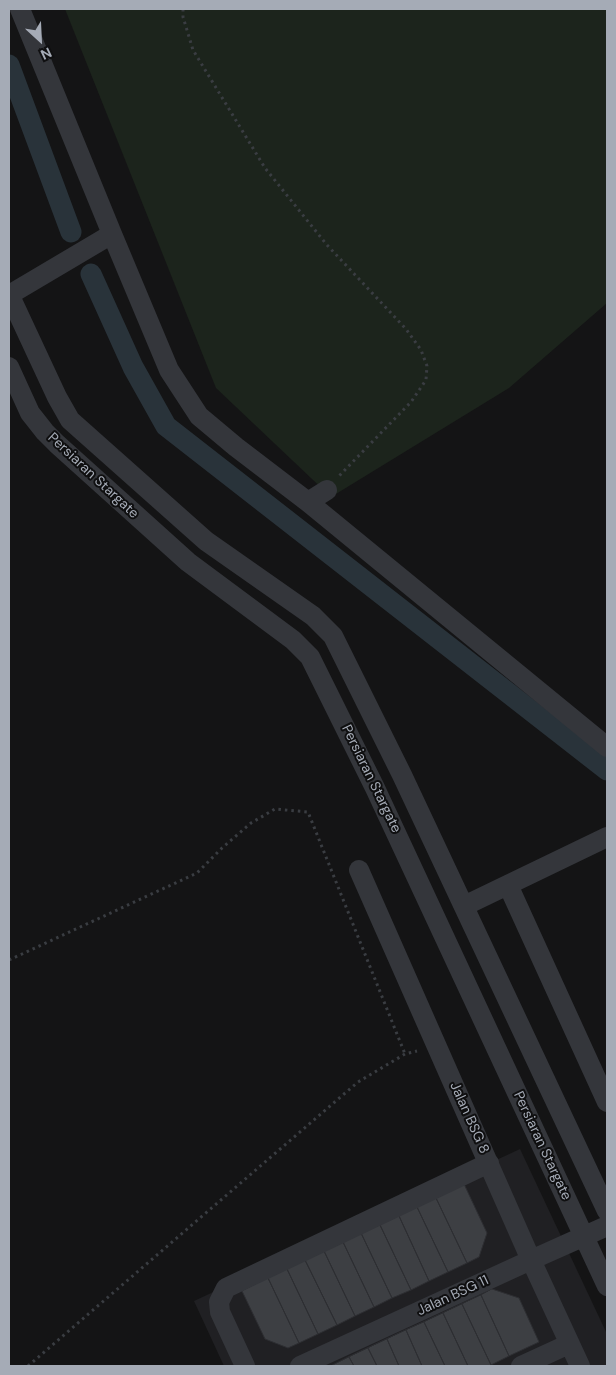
<!DOCTYPE html>
<style>
body{margin:0}
#map{position:relative;width:616px;height:1375px;overflow:hidden;background:#141415;font-family:"DM Sans",sans-serif}
canvas{display:block}
.frame{position:absolute;inset:0;border:10px solid #a5abb6;pointer-events:none}
.north{position:absolute;left:15px;top:15px;width:50px;height:50px;-webkit-text-stroke:4px #0f0f10;paint-order:stroke;rotate:155deg;font-size:14px;font-weight:700;line-height:20px;text-align:center;color:#a5abb6}
.north::after{content:'';display:block;margin:auto;width:18px;height:22px;background:#a5abb6;clip-path:polygon(50% 0,100% 100%,50% 72%,0 100%)}
</style>
<div id="map">
<canvas width="616" height="1375"></canvas>
<div class="frame"></div>
<div class="north">N</div>
</div>
<script>
const ctx = document.querySelector('canvas').getContext('2d');
ctx.lineJoin = 'round';
function paint(path, color) { ctx.fillStyle = color; ctx.fill(path, 'evenodd'); }
function strokePath(path, color, width, dash) { ctx.strokeStyle = color; ctx.lineWidth = width; ctx.lineCap = dash ? 'butt' : 'round'; ctx.setLineDash(dash || []); ctx.stroke(path); }
function label(font, color, halo, rows, align = 'center') {
  ctx.font = font + ' "DM Sans",sans-serif'; ctx.lineWidth = 4; ctx.setLineDash([]); ctx.textBaseline = 'middle'; ctx.strokeStyle = halo; ctx.fillStyle = color; for (const [text, x, y, turn = 0] of rows) {
    ctx.save(); ctx.translate(x, y); ctx.rotate((+turn || 0) * Math.PI / 180); ctx.textAlign = isNaN(turn) ? turn : align; if (halo) ctx.strokeText(text, 0, 0); ctx.fillText(text, 0, 0); ctx.restore();
  }
}
paint(new Path2D(`
 M520,1149L607,1334V1366H224L194,1301Z`), '#202023');
paint(new Path2D(`
 M65,9H607V303L509,388L331,497L216,388Z`), '#1c241c');
strokePath(new Path2D(`
 M9,65L71,232
 M91,274L133,367L166,426L607,770`), '#29333a', 21);
const building = new Path2D(`
 M464,1184L487,1233L479,1257L467,1263L436,1198Z
 M436,1198L467,1263L448,1272L417,1207Z
 M417,1207L448,1272L429,1281L399,1216Z
 M399,1216L429,1281L411,1290L380,1225Z
 M380,1225L411,1290L392,1298L361,1233Z
 M361,1233L392,1298L374,1307L343,1242Z
 M343,1242L374,1307L355,1316L324,1251Z
 M324,1251L355,1316L337,1325L305,1260Z
 M305,1260L337,1325L318,1334L287,1269Z
 M287,1269L318,1334L299,1343L268,1278Z
 M268,1278L299,1343L288,1348L265,1339L242,1291Z
 M492,1289L519,1298L539,1342L509,1356L481,1295Z
 M481,1295L509,1356L491,1365L462,1304Z
 M462,1304L491,1365L488,1366H468L443,1313Z
 M443,1313L468,1366H445L424,1322Z
 M424,1322L445,1366H422L406,1330Z
 M406,1330L422,1366H399L387,1339Z
 M387,1339L399,1366H377L368,1348Z
 M368,1348L377,1366H354L349,1357Z
 M349,1357L354,1366H331Z`);
paint(building, '#3d3f43');
strokePath(building, '#2d2e32', 1);
strokePath(new Path2D(`
 M183,9V17L193,50L265,168L327,245L406,329L421,350L427,366L426,380L411,402L339,476
 M9,960L197,873L222,848L251,823L275,809L308,812L405,1054
 M28,1366L358,1082L405,1054L417,1051`), '#3a3d42', 3, [2.5, 4]);
strokePath(new Path2D(`
 M20,9L112,234L169,370L199,416L236,447L308,502L607,747
 M9,294L57,397L70,420L206,541L313,616L333,636L402,775L607,1211
 M9,295L112,234
 M9,367L30,413L45,432L57,444L188,562L293,640L310,657L375,788L607,1286
 M308,502L327,490
 M359,870L531,1260L580,1366
 M508,885L607,1102
 M464,906L607,837
 M245,1366L220,1312L219,1302L226,1288L489,1163
 M300,1366L531,1260L607,1226
 M521,1366L569,1344`), '#34363b', 20);
label('14px', '#a5abb6', '#0f0f10', [
 ["Persiaran Stargate",93,476,43],
 ["Persiaran Stargate",371,779,64],
 ["Jalan BSG 8",469,1118,66],
 ["Persiaran Stargate",542,1146,65],
 ["Jalan BSG 11",453,1296,-25]
]);
</script>
